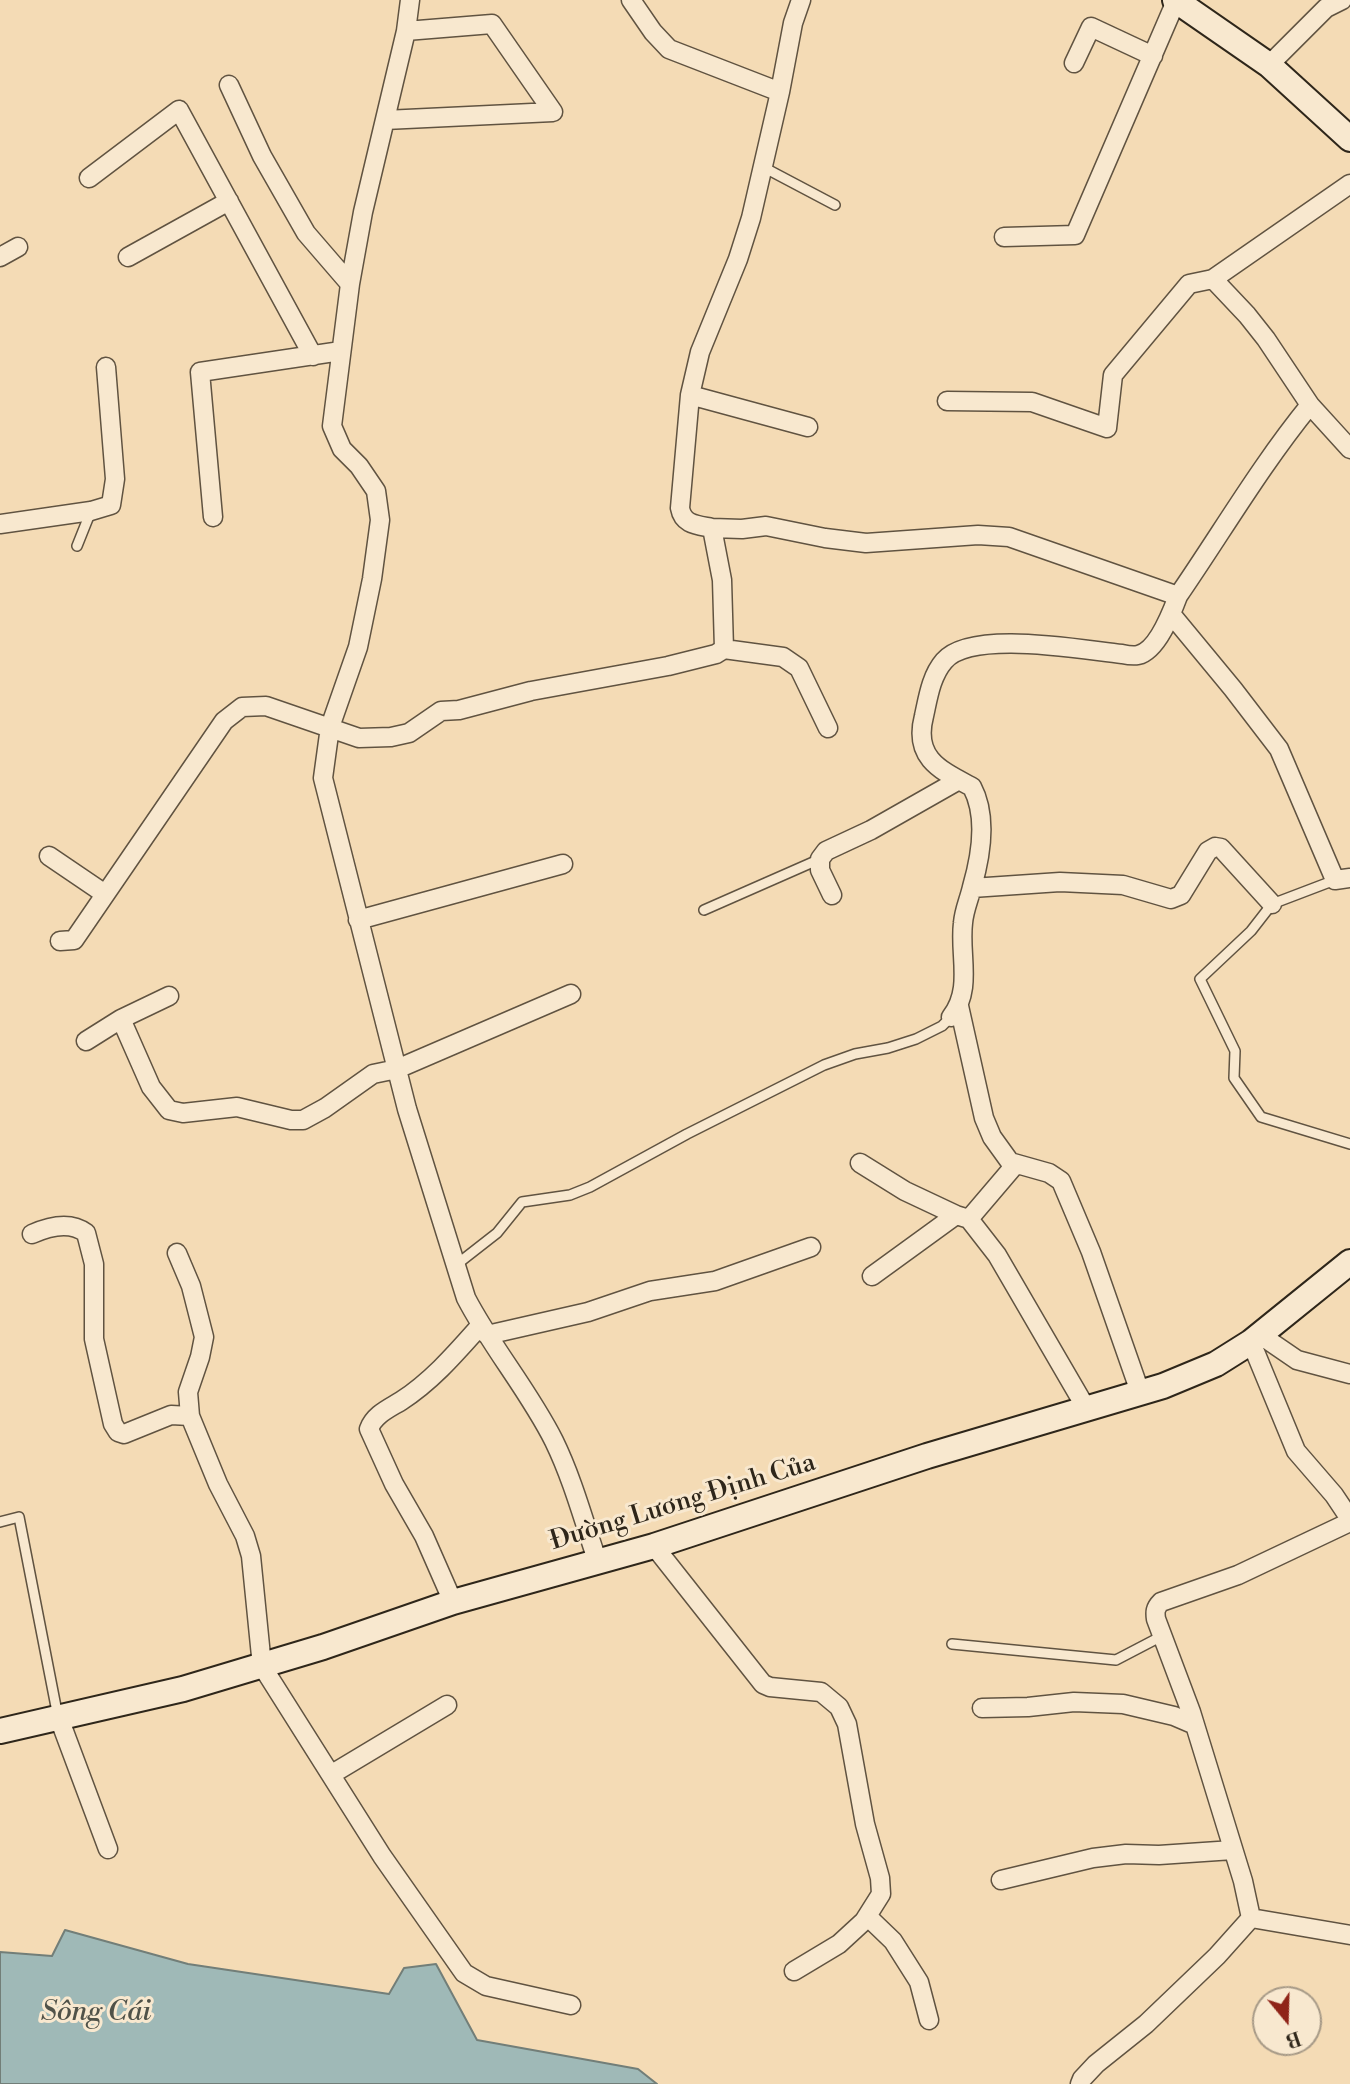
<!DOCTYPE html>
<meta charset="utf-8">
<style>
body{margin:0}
#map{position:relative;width:1350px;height:2084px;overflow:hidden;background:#f4dbb5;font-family:"Libre Bodoni",serif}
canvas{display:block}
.north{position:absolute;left:1252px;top:1986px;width:70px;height:70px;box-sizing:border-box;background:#f8e8cf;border:2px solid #a79a87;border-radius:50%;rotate:161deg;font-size:19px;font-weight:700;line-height:28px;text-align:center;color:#2e261a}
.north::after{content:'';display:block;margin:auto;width:24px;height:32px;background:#8f2418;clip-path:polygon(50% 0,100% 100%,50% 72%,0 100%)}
</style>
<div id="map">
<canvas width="1350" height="2084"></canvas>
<div class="north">B</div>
</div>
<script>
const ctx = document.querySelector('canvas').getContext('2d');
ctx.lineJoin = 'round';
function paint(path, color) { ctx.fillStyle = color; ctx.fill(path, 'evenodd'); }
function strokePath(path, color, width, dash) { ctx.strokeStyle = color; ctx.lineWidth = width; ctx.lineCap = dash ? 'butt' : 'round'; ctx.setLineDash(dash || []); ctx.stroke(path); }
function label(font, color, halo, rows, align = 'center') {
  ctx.font = font + ' "Libre Bodoni",serif'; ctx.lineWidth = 6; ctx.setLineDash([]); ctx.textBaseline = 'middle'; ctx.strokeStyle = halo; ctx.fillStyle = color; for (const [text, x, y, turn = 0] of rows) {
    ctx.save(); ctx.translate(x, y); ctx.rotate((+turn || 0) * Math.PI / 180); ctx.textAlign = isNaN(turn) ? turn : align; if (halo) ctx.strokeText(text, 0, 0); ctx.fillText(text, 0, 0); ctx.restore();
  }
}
const water = new Path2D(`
 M65,1930L188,1964L389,1994L404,1968L436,1964L477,2040L638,2069L657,2084H0V1952L52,1956Z`);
paint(water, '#9fb9b7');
strokePath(water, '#727e78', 2);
const lane = new Path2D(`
 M763,167L835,205
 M77,546L91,511
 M1335,880L1272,904L1251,931L1200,979L1235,1051L1234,1078L1261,1117L1350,1144
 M704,910L820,859
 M456,1265L497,1233L522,1202L570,1195L590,1187L687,1134L824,1065L855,1054L888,1048L916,1039L942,1026L951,1017
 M0,1522L19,1517L58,1717
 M952,1644L1116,1660L1162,1636`);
const street = new Path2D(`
 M410,0L406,31L363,212L350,284L332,426L342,449L359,466L376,491L380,520L372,579L358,647L330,727L323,778L407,1109L466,1298C492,1348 529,1391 554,1441C573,1480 584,1522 598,1563
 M631,0L653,32L669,49L780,92
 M1074,63L1091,27L1153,56
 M1269,65L1326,8L1342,0
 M229,85L262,156L306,233L350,284
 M385,120L553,112L492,24L406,31
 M89,178L179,110L313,356
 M1004,237L1075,235L1176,1
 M0,257L18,247
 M128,257L229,201
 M1213,279L1247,315L1266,339L1310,405
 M690,395L808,427
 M947,401L1032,402L1107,428L1113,375L1189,284L1213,279L1350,184
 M213,517L200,372L341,351
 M0,524L91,511L111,505L115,479L106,367
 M712,528L742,529L766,526L825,538L866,543L978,535L1009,537L1178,596
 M1171,614L1233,689L1279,749L1335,880L1350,878
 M724,649L783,657L799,668L828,728
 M49,856L105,894
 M972,888L1060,882L1123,885L1171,899L1181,895L1208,851L1215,847L1221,848L1272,904
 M832,895L820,870V859L826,851L871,830L959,780
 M358,920L563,864
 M60,941L74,940L224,721L242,707L266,706L359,738L391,737L409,733L441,711L459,710L531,691L668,666L716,654L724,649L722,580L712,528C697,525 683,525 680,508L690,395L700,352L738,259L751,218L780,92L793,23L801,0
 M959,1006L984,1118L992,1137L1010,1162L1049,1173L1061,1181L1091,1252L1140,1392
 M951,1017C973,989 959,955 963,923C964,910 969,900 972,887C981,856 988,817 972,787C940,770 913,758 924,716C928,698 931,676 944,661C971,629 1082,650 1122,654C1127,655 1133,656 1138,655C1157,651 1172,612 1178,596C1222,532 1261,465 1310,405L1350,449
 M121,1019L169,996
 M86,1041L121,1019L151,1087L169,1110L183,1113L237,1107L291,1120H303L325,1108L373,1074L397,1069L571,994
 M860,1163L905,1191L956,1215L969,1219L997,1255L1086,1408
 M969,1219L1015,1165
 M32,1234C50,1226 70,1221 86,1233L94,1264V1339L113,1424L118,1432L124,1434L171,1415L190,1416
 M177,1253L191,1286L204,1337L200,1357L188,1392L190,1416L218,1484L245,1536L251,1556L262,1666L382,1856L464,1973L486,1986L571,2005
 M872,1276L956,1215
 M1259,1334L1297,1360L1350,1374
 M487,1335L588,1312L650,1291L715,1281L811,1247
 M1251,1342L1296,1451L1334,1495L1350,1519
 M654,1546L763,1684L770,1687L821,1692L839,1707L847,1724L865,1824L880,1878L881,1894L864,1921L839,1944L794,1971
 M453,1602L424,1536L394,1484L369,1429C374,1415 388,1409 401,1401C432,1381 456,1353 480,1326
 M982,1708L1028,1707L1074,1702L1123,1704L1174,1716L1195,1725
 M59,1718L108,1849
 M332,1774L447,1705
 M1001,1880L1093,1858L1126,1854L1159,1855L1233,1850
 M867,1916L893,1941L919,1982L929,2020
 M1251,1918L1350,1935
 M1080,2084L1082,2079L1096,2064L1146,2024L1217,1956L1251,1918L1243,1881L1191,1712L1156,1619C1155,1612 1155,1608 1161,1602L1238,1575L1350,1522`);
const secondary = new Path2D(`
 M1175,0L1269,65L1350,139
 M0,1731L183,1689L323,1647L453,1602L654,1546L927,1456L1163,1386L1216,1364L1251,1342L1350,1262`);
strokePath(lane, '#605341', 12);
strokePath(street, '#605341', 21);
strokePath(secondary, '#2e261a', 28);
strokePath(lane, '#f8e8cf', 9);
strokePath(street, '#f8e8cf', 18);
strokePath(secondary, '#f8e8cf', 24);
label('26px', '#2e261a', '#f8e8cf', [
 ["Đường Lương Định Của",683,1503,-17]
]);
label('italic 28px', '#505249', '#f8e8cf', [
 ["Sông Cái",96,2013]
]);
</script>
